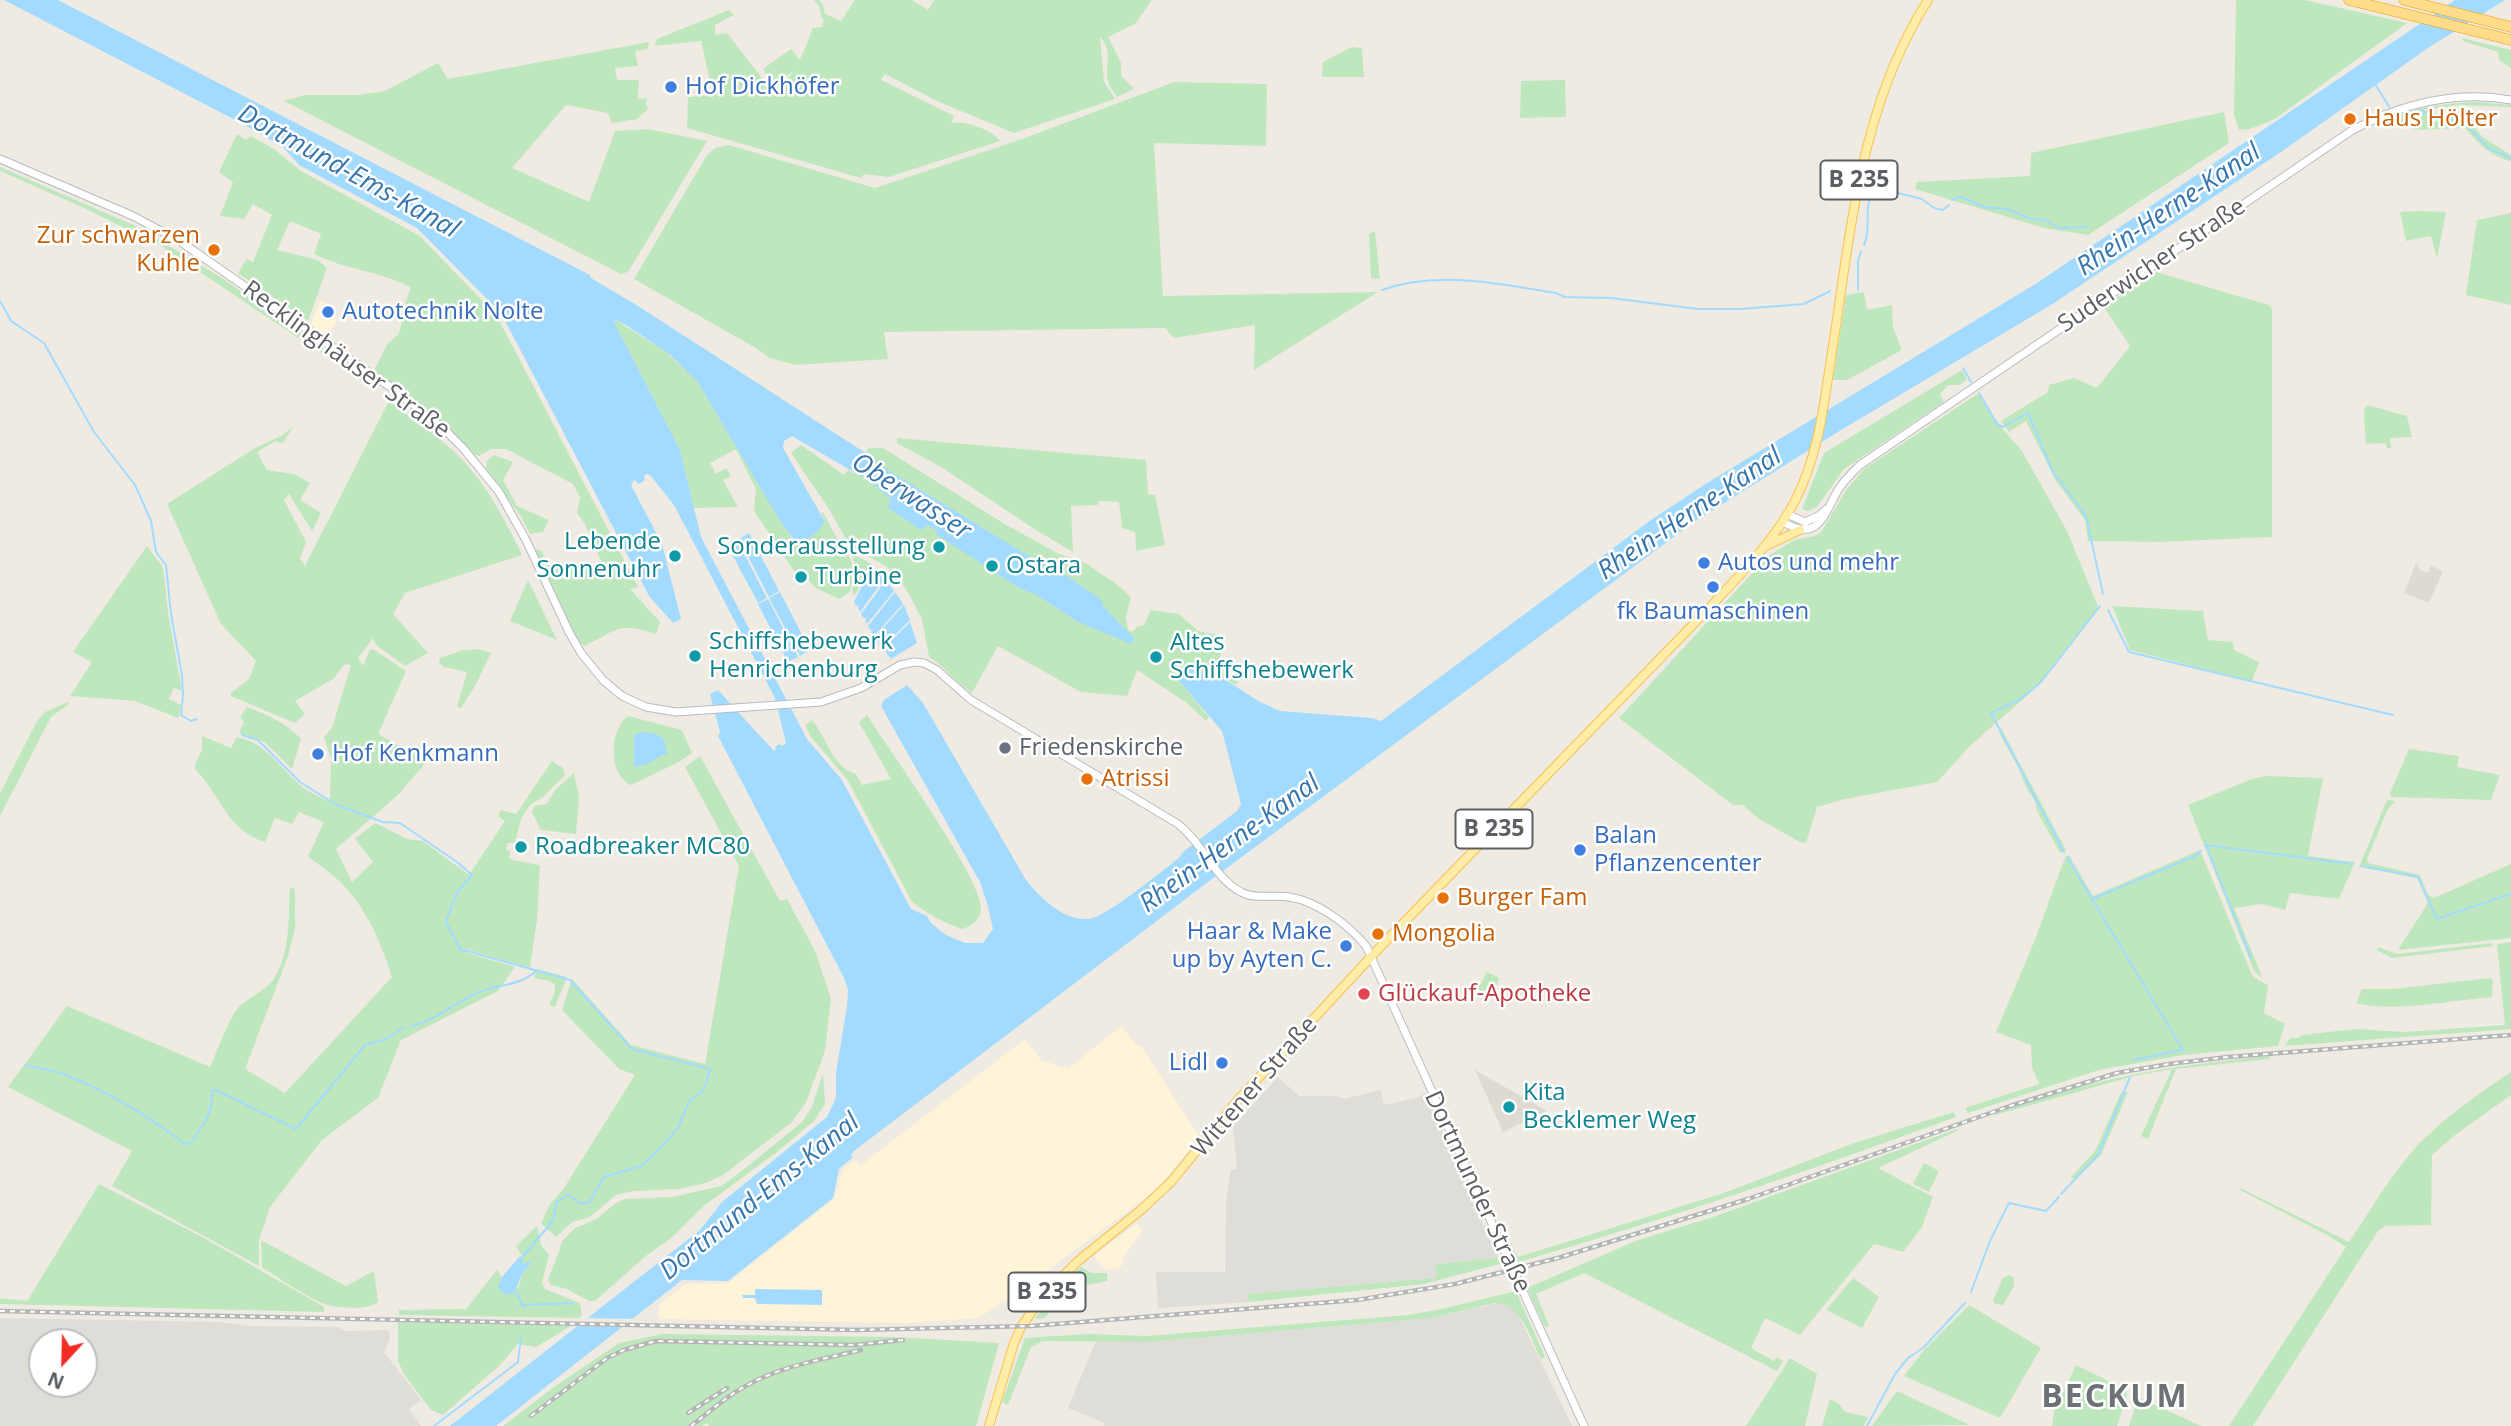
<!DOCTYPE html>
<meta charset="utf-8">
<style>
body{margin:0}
#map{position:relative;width:2511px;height:1426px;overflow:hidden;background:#efebe3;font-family:"Open Sans",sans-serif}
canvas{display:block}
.north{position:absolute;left:28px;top:1328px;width:70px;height:70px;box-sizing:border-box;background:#fff;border:2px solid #bdbfc1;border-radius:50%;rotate:202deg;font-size:19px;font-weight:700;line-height:28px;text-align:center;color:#5b5f64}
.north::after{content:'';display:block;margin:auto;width:24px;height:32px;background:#f22c25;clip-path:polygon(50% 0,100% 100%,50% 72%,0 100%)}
</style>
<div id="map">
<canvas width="2511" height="1426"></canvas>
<div class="north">N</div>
</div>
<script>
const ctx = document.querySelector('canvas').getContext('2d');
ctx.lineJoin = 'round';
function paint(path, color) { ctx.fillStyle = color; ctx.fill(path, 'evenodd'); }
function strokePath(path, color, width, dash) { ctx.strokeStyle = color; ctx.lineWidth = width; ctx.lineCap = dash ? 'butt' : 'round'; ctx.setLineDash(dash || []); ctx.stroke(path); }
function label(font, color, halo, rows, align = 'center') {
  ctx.font = font + ' "Open Sans",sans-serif'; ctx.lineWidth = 5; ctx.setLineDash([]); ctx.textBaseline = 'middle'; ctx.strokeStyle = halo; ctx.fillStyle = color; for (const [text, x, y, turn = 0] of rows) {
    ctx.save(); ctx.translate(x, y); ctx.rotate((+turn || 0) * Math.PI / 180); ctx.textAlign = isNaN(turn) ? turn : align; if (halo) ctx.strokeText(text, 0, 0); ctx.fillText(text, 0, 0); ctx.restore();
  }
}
paint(new Path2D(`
 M320,300L335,308L330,316L337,320L327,337L311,324Z
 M1121,1026L1136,1044L1141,1046L1200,1138L1153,1192L1020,1291L978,1318L906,1323L659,1319V1305L685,1284L728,1283L834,1199L843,1170L855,1160L861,1165L1025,1039L1041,1060L1068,1069Z
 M1136,1224L1143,1230L1123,1258L1122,1265L1118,1268L1106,1270L1094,1256Z`), '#fff4d7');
paint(new Path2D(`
 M1278,1077L1299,1096H1337L1344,1099L1381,1090L1384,1105L1416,1098L1426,1093L1498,1258L1436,1264L1437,1278L1249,1294V1302L1158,1308L1156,1272H1225L1226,1200L1231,1170L1237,1169L1233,1127Z
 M1502,1302L1516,1310L1572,1426H1104L1105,1423L1068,1408L1096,1341L1147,1342L1432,1318Z
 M0,1318L220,1322L248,1326L338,1327L345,1331L388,1330L390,1339L384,1352L421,1400L409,1409L421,1426H0ZM42,1342H84V1384H42Z`), '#dfddd7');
paint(new Path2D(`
 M2416,563L2420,570L2428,573L2431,566L2443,571L2429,603L2404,593Z
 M1475,1070L1547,1111L1503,1132Z`), '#dfdad1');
paint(new Path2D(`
 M814,0H819L823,5L825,14L841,21L855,0H912L928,10L934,0H1152L1135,24L1108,37L1121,63V76L1134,89L1117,97C1114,92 1109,86 1108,81C1104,66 1114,51 1100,37L1104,82L1115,99L1014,133L937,101L885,74L881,80L954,116L951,123C964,120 992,129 1000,141L889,177L864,174L861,178L687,128L688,97L713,95L701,41L655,46L657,39L729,10L734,15L715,25V35L727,33L765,82L779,89L794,71L774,84L763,69L791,49L800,60L813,28L822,27L824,19L822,20L819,6Z
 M2236,0H2305L2407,23L2275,119L2250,129L2239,130L2234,115Z
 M2462,38L2511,50V68L2499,60L2498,52L2463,41Z
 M649,42L648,49L635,51L638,66L615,68L617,80H639L638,99L647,98L646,103L648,109L637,119L612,123L608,113L566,105L512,168L589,202L615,131L648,129L707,141L628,272L621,274L284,101L306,95H359L385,91L438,63L448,79Z
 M1352,47L1362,48L1364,77H1322L1323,62Z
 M1565,80L1566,117L1520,118L1521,81Z
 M1174,82L1267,84L1266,146L1154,143L1163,296L1378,292L1254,370L1255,325L1174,338L1165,328L884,332L888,359L795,365L770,358L754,347L634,279L707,155L715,148L729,145L875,188L1022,139Z
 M2476,102L2511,105V107L2459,105L2424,110L2471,122L2481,136L2511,155V161C2491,157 2478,143 2465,128L2414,130L2413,127H2384L2385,119C2415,108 2444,103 2476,102Z
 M2224,112L2229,143L2088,235L2044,228L1915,189L1917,182L2030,176L2031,153Z
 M237,134L246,140L251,136L274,149L301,171L420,236L497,316L638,587L630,589L660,622L656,634C618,622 618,629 585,646L578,642L535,549L541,550L549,565L605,571L585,524L577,513L580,497L573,484L506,449H491L479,456L474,454L425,408L374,371L388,343L399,334L402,321L399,320L411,288C382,271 345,270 314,254L321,234L290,221L277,250L318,260L327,268L308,321L238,273L247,259L253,262L272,215L253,204L244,219L220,216L233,182L219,172Z
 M0,167L138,227L222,278L323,350L321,353L161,246L84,208L0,171Z
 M2417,211L2446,212L2437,258L2431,236L2406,241L2400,212Z
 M2511,213V305L2466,295L2477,220Z
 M1375,231V232L1380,279L1371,278L1369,234Z
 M2156,272L2269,305L2272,309V537L2161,542L2088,541L2085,520L2056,481L2026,421L2009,432L2001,421L2048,392L2049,385L2074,378L2097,388L2130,346L2103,306Z
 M1864,292L1867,310L1892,305L1893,328L1902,350L1847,380H1833L1846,295Z
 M616,320L666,352L697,381L793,540L824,520L821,513L823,512C829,522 833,534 841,543C854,561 855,569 850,592L839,599L814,587L802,571L796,574L756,514L754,509L756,489L736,449L710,463L716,474L726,468L731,476L723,480L738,507L694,508L680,450L614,323Z
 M1962,370L1967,380L1959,385H1948L1940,394L1944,402L1844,469L1817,507L1808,511L1802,509L1824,453Z
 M1979,393L2001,427L2022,451L2067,531L2099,609L2041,683L1970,746L1937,782L1845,799L1817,807L1806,843L1800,842L1759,819L1743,805H1733L1619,718L1768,556L1794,540L1815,536L1821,532L1847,489L1864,469Z
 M389,401C417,423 450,443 472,471C493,496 508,526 522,555L405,593L393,614L428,653L405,666L376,645L373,638L358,658L363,666L370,650L373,649L406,671L378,734L427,761L399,794L336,849L352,882L373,862L355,839L375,823L407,839L423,841L469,875L505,821L498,816L501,810L516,814L552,761L563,768L565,775L543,797L530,805L521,819L515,843H508L506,849L511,852L509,857L512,860L540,865L537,920L530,968L466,949L465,952L515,967L498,991L401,1040L378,1098L322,1140L270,1207L259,1240V1266L112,1186L132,1151L8,1087L67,1006L210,1067C217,1052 228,1020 238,1008C249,996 266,992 275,977C291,950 288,917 290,887L295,889V928L288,956L245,1069L285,1093L392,977C381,943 366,906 339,881C330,872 319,865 308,857L324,822L299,812L292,824L275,818L265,842C226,830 221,795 195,769V764L202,750V736L231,748L237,737C269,745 277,765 300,785C308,792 320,797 330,802L331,759L324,737L332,728L351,665L345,664L333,679L295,701L305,714L295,723L231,696V693L249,679L256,661L221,624L167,504L255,448L281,436L293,427L283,443L275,441L257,452L267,470L294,474L310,483L300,500L321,513L312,531L289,494L284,500L306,542L300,558L305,566Z
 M2367,405L2407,416L2412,437L2390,438L2391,448H2387L2386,443L2366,444L2364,411Z
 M897,438L1146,460L1148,494L1155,495L1165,545L1136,551L1135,532L1122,528L1119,502L1099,501L1098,505L1071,506L1073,552L1036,530L941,467L897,443Z
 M801,445L844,475L848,470L853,473L869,448H883L1003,523L1057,553L1085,563L1115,583L1131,597L1126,617L1128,630L1132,632L1138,626L1144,625L1151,610L1179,614L1198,631L1223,636L1219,668L1239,679L1236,685L1223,678L1187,667L1179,681L1209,717L1206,721L1187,703L1137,670L1127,696L1081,692L998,646L972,693C956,683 946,667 929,657L922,619L906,589L887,567L853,547L847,541L829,509L791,453Z
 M494,455L513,462L503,480L517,506L549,520L543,532L530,534L522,518L486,468L487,461Z
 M147,546L163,567L168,613L182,691L174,688L169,699L181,705L178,718L135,701L70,696L92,662L73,652Z
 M851,553L872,564L855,595L852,592L856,569Z
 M528,580L557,640L510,621Z
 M2112,606L2203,611L2208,640L2233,642L2234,650L2259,662L2252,681L2130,650Z
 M480,649L491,653L475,686L461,708L457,707L467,672L444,667L439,663L440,658L463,650Z
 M68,702L69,704L51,717L0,816V794L37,721L45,712Z
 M247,707C268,715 285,722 301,739L292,769L265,742L239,733L244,722L240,718Z
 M867,715C887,747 984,881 981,910C980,921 971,925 963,929C948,925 921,911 911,900L847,779L811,737L805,725L812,720C827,738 832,767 856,774L862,785L891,779L859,722Z
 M628,716L682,730L692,753L679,762L631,785C608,776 609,729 628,716Z
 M2001,728L2066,850L2060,853L2037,811C2037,799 2027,792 2024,782C2018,764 2007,749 1999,732Z
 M2409,749L2459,756L2457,767L2500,775L2491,800L2391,797L2390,793Z
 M700,756L780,901L787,899L815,951L831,999L825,1051L806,1102L792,1122L723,1175L706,1183L679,1189L633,1191L616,1195L590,1217L572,1222L556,1237L541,1223L550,1204L564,1188L635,1075L619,1069L562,1010L572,979L631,1045L705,1064L739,866L685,767Z
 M574,773L579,797L576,834L541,830L532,812L534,806L547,804L555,790Z
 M2266,776L2323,778L2308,856L2355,862L2339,899L2290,893L2285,910L2262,904L2234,908L2263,979L2254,971L2188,805L2252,779Z
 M2387,800L2395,801L2387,811L2367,859L2368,863L2420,875L2428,895L2434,898L2511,864V938L2398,950L2428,903L2417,878L2359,867Z
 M2200,850L2253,977L2268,985L2264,1013L2285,1024L2278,1046L2183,1055L2099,1070L1968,1113L1965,1108L2039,1084L2032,1068L2031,1045L1996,1032L2034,942L2065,858L2069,855L2093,896Z
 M2511,942V1029L2285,1046L2290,1038H2297L2303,1035L2355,1029L2405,1032L2505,1025L2497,944Z
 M2492,943L2493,946L2392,958L2377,950L2378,947L2397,954Z
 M537,969L567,977L555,1007L549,1005L555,992V985L550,981L534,978Z
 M1487,972L1499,978L1492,997L1474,987L1476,982L1481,984Z
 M2490,978L2493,980L2492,997C2454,1000 2391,1013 2356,1003L2362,989H2393Z
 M2270,1056L2269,1059L2176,1069L2148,1139L2141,1136L2172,1069L2134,1076L1992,1116C2005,1107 2027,1103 2042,1098C2122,1073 2188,1064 2270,1056Z
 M2511,1072V1095L2455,1135L2432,1155L2431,1225L2386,1226L2378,1231L2253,1426H2229L2346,1247L2329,1236L2240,1190V1188L2349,1242C2373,1207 2395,1167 2425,1138C2452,1112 2481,1092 2511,1072Z
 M823,1073L825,1104L814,1121L777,1152L705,1205L671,1238L647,1255L595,1301H589L567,1289L551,1285L548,1280L563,1240L575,1228L597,1219L613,1205L624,1199L672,1197L699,1191L721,1186L738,1174L802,1122L812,1107Z
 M2128,1092L2101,1155L2075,1180L2071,1177L2095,1151L2121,1093Z
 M1954,1112L1956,1117C1814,1169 1671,1218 1525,1260L1516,1262L1504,1238L1507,1236L1518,1257L1724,1193L1854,1143Z
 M1957,1129V1131L1878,1168L1933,1197L1922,1227L1903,1252L1874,1244L1800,1335L1765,1318L1751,1348L1774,1361L1777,1357L1783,1361L1777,1371L1584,1273L1536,1294L1549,1326L1545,1327L1527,1288L1638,1240L1716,1216Z
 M1924,1163L1939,1171L1929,1192L1913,1184Z
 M99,1184L206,1239L324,1307V1312L0,1304V1298L27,1301Z
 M537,1226L541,1245L549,1255L542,1283L545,1289L580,1303L582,1314L580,1318L399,1315V1310L466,1309L497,1270L502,1277L499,1287L518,1288L522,1274L533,1261L522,1264V1256L516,1246Z
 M261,1240L346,1286L374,1271L378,1302C366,1311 338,1308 324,1304C306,1297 279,1278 262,1267Z
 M1498,1258L1503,1263L1424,1284L1249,1302L1248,1294L1437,1278L1435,1264Z
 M1081,1267L1091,1273H1107V1281L1067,1289L1045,1318L1035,1319L1059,1287Z
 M2010,1275L2014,1278V1286L2003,1305L1995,1304L1993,1300L2003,1278Z
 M1853,1278L1879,1297L1862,1328L1826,1310Z
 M1516,1291L1545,1357L1541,1359C1531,1339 1521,1302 1494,1303L1432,1318L1147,1342L1043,1341L1031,1347L1008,1405L1002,1402L1025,1338L1089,1334L1147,1336L1408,1315L1437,1310Z
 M1969,1305L2041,1348L2000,1418L1904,1376L1924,1350Z
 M398,1322L571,1326L536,1347L518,1344L500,1365L443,1415L431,1410L403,1373L398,1360Z
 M662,1334L895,1337L999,1343L976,1426H709L707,1423L703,1426H503L554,1387L619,1343Z
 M1790,1358L1817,1374L1805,1426H1746Z
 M2076,1365L2125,1389L2127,1395L2117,1426H2052L2054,1412Z
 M1897,1391L1970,1425L1872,1426Z
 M2138,1397L2201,1426H2129Z
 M1830,1399L1839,1404L1845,1412L1868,1417L1864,1426H1822Z`), '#bfe7be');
paint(new Path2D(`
 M4,0H58L590,275L591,278L638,306L875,459L870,466L878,472L883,467L1027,555L1055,568L1103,601L1101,604L1135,639L1131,644L1078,622L1035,594L1019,588L936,534L937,531L928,525L921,530L888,508L891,499L872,483L874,478L866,473L862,477L792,436L784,441L783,448L824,520C822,532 807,541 796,542L782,524L697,381L669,354L626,325L616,320L614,322L680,450L701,537L807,739L842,780L911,909L927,916L931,923L946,935L965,943H983L993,929L988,906L980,882L881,706L884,700L907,685L923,703L1026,880C1041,898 1063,921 1089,919C1105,918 1163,870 1179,858L1183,852L1237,811L1241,804L1222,731L1179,681L1188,667L1224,679L1260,702L1280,711L1371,718L1381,721L1651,520L1707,483L2037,283L2455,0H2505L2428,48L2281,152L2051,305L1841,430L1694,522L1208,882L854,1151L851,1155L853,1157L839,1169L833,1198L728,1281L682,1280L496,1426H450L700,1230L722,1202L827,1117L836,1098V1073L847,1006L848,990L844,978L718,736L720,732L710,694L718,690L774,751L776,749L775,747L780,744L782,746L786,743L775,698L674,505L650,475L647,474L644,476L645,480L639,484L634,480L631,485L662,544L681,619L673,623L649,596L501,313L417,228L299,165L283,147L241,123Z
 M749,533L779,591L769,597L739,539Z
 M737,540L767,598L758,603L727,545Z
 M871,568L884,579L860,612L858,608L859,605L856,606L854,602Z
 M886,580L894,591L867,624L865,620L867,618H863L861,614Z
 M780,592L810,650L800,656L769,598Z
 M895,592L903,604L874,636L871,632L873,629L870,630L868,626Z
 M768,599L798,657L788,662L758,604Z
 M904,605L910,620L882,648L879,644L881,640L878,642L875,637Z
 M910,622L917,643L891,659L883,649Z
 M642,732L653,733L664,739L667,753L645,765L634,767V735Z
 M520,1256L523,1258L522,1264L533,1261L522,1274L514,1293L505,1295L498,1287L502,1277Z
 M755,1289L822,1290V1305L757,1304L755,1298H743L742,1295H755Z`), '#a2dbff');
paint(new Path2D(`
 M583,1318L638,1319L627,1327L573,1326Z`), '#efebe3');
strokePath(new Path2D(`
 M2375,84L2390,108
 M2420,111L2466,124L2488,148L2511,158
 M1952,200L1961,197L1984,207L2008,209L2031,219L2045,220L2059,228L2087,227
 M1864,245C1873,227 1860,201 1878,188L1922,199L1934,208L1943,210L1949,205
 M1382,290C1438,270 1499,284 1556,293L1565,297L1611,298L1698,309H1740L1804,304L1830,291
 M1858,290V261L1861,252
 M0,301L11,321L44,343L94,432L135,485L151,521L156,552L166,565L171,614L182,675L183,695L181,715L191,721L197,719
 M1963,368L1971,382
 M1979,393L1997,424L2003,427L2028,413L2053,472L2086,516L2103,594
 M2108,610L2129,652L2393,715
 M242,735L258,740L300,782L335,804L383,822L400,823L457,862L472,875L457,892L446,922L460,949L570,980L632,1049L710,1069L706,1084L702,1092L690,1100L678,1128L659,1149L641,1166L604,1177L589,1203H579L568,1194L556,1203L553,1221L523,1256
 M2205,845L2352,864
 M2206,845L2251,958
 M2064,852L1991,713L2021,699L2041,682L2100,606
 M2067,857L2092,899L2195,856L2201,851
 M2362,866L2418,877L2437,919L2511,894
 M2092,899L2183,1050L2133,1060
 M411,1026C437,1020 455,1002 479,992C497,985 521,985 535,972
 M26,1065C38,1069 51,1069 63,1074C107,1091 147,1115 185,1144L190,1143C204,1125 213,1114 212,1091L216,1090L296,1129L365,1045L386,1039L405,1027
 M2061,1194L2098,1155L2130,1077
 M516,1291L523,1307
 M1971,1292L1990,1241L2009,1203L2046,1211L2059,1197
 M523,1305L573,1303
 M434,1426L518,1362L521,1337
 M1867,1426L1895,1374L1908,1358L1923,1348L1965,1303`), '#a2dbff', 2);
const secondary = new Path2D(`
 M0,159L133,216L178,240L389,386L446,431L463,448L499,492L526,540L569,632L581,653L603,680L622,696L646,707L676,712L821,702L861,688L900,665L914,662L924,663L937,670L971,700L1178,824C1202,842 1215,879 1241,892C1255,900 1273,894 1289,897C1317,901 1349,925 1366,946L1509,1261
 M1787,514L1805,522L1818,516L1828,508
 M1783,522C1818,543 1824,515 1838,490C1844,480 1852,473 1860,465L2351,131C2401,104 2454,90 2511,100
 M1522,1289L1584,1426`);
const primary = new Path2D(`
 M1768,545L1800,530
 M989,1426L1014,1343L1021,1327L1043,1296L1078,1261L1141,1210L1171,1182L1237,1101L1383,944L1712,605C1742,572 1774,541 1795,501C1819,454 1824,403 1832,352C1851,231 1860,106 1928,0`);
const highway = new Path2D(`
 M2349,0L2511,40
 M2404,0L2511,27`);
strokePath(secondary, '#b6bac0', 9);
strokePath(primary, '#f8c252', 10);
strokePath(highway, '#f19b00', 11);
strokePath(secondary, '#fff', 7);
strokePath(primary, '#ffeda7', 8);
strokePath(highway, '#ffdc89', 10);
const rail = new Path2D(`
 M0,1311L856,1330L1031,1326L1357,1300L1455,1284L1558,1258L1748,1199L2010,1106L2117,1073L2169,1064L2228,1057L2511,1035
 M688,1413L727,1388
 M531,1416L607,1358L624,1350L656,1341L855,1345L903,1340
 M691,1426C707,1414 722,1400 739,1390C775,1367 820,1360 861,1350`);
strokePath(rail, '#b4b5b5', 4.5);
strokePath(rail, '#fff', 2, [5]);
const secondaryBridge = new Path2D(`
 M1509,1261L1522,1289`);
strokePath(secondaryBridge, '#b6bac0', 9, []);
strokePath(secondaryBridge, '#fff', 7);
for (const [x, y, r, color] of [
 [671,87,7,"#3f7fe0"],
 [2350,119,7,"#e8710a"],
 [214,250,7,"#e8710a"],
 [328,312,7,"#3f7fe0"],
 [939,547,7,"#0f9aa8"],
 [675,556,7,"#0f9aa8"],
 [1704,563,7,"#3f7fe0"],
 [992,566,7,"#0f9aa8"],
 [801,577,7,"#0f9aa8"],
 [1713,587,7,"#3f7fe0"],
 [695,656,7,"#0f9aa8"],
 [1156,657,7,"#0f9aa8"],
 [1005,748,7,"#6b7280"],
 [318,754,7,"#3f7fe0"],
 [1087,779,7,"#e8710a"],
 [521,847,7,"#0f9aa8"],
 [1580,850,7,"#3f7fe0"],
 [1443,898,7,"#e8710a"],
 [1378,934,7,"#e8710a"],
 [1346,946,7,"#3f7fe0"],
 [1364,994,7,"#e0444e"],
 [1222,1063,7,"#3f7fe0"],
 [1509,1107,7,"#0f9aa8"]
]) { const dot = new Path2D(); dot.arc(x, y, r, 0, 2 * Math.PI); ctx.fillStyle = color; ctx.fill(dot); strokePath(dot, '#fff', 2.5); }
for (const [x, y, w] of [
 [1859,180,77],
 [1494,829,77],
 [1047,1292,77]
]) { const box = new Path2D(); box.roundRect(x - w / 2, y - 19.5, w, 39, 5); ctx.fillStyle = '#fff'; ctx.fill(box); strokePath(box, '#5b5f64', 2); }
label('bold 23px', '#5b5f64', null, [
 ["B 235",1859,180],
 ["B 235",1494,829],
 ["B 235",1047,1292]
]);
label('24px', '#366cbe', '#fff', [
 ["Hof Dickhöfer",685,87],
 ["Autotechnik Nolte",342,312],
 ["Autos und mehr",1718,563],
 ["fk Baumaschinen",1713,612,"center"],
 ["Hof Kenkmann",332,754],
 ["Balan",1594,836],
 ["Pflanzencenter",1594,864],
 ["Haar & Make",1332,932,"right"],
 ["up by Ayten C.",1332,960,"right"],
 ["Lidl",1208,1063,"right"]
], 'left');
label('24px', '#c56008', '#fff', [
 ["Haus Hölter",2364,119],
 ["Zur schwarzen",200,236,"right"],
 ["Kuhle",200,264,"right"],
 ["Atrissi",1101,779],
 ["Burger Fam",1457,898],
 ["Mongolia",1392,934]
], 'left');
label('24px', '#5b5f64', '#fff', [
 ["Suderwicher Straße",2152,266,-34],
 ["Recklinghäuser Straße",346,360,36],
 ["Wittener Straße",1255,1087,-49],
 ["Dortmunder Straße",1477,1192,65]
]);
label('24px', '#0d838f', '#fff', [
 ["Lebende",661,542,"right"],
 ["Sonnenuhr",661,570,"right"],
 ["Sonderausstellung",925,547,"right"],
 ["Ostara",1006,566],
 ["Turbine",815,577],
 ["Schiffshebewerk",709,642],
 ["Henrichenburg",709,670],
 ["Altes",1170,643],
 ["Schiffshebewerk",1170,671],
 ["Roadbreaker MC80",535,847],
 ["Kita",1523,1093],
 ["Becklemer Weg",1523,1121]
], 'left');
label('24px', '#5b616d', '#fff', [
 ["Friedenskirche",1019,748]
], 'left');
label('24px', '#be3a42', '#fff', [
 ["Glückauf-Apotheke",1378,994]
], 'left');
label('italic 26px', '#3776ad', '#fff', [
 ["Dortmund-Ems-Kanal",348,172,29],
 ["Rhein-Herne-Kanal",2169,210,-34],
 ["Oberwasser",911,497,33],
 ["Rhein-Herne-Kanal",1690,514,-34],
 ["Rhein-Herne-Kanal",1230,844,-36],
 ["Dortmund-Ems-Kanal",760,1197,-39]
]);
ctx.letterSpacing = '2px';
label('bold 32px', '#6c7276', '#fff', [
 ["BECKUM",2115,1398]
]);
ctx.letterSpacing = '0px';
</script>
